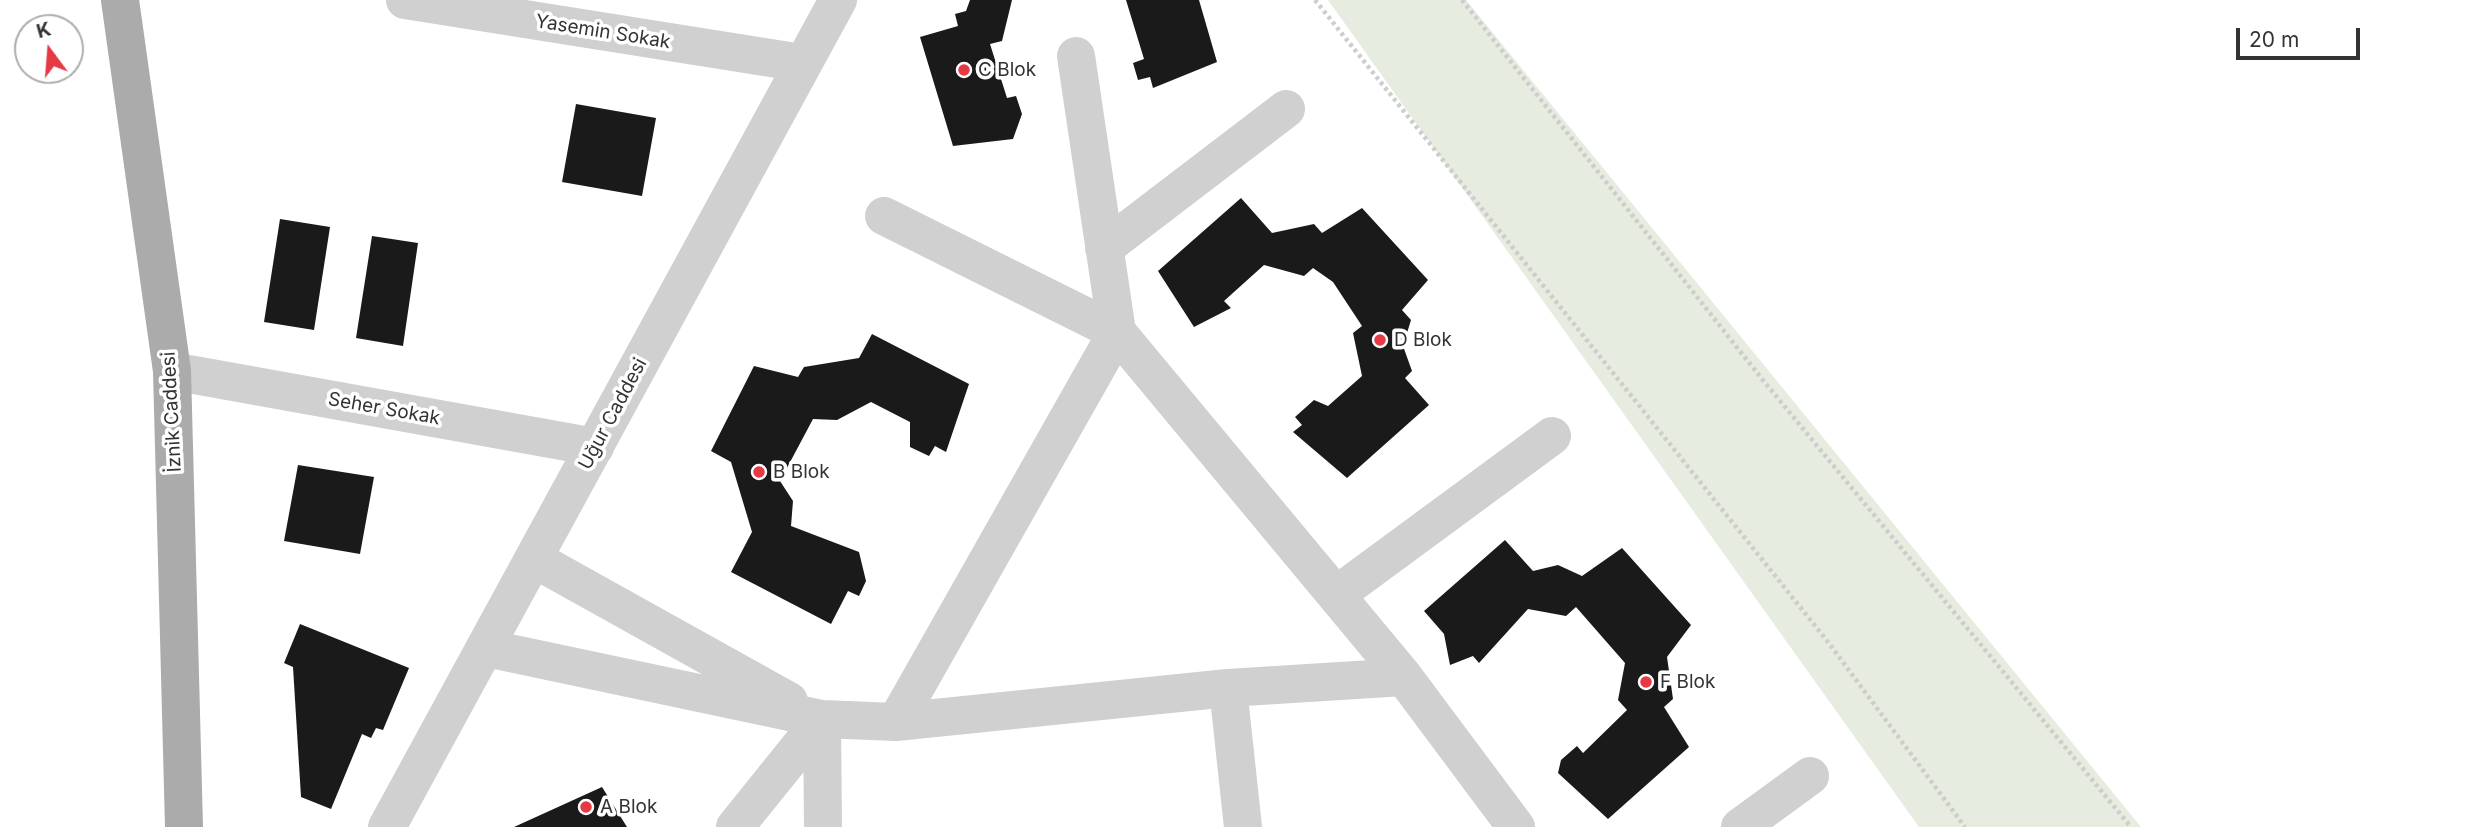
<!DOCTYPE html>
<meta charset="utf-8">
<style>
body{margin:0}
#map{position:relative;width:2477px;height:827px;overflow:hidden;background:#fff;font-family:Inter,sans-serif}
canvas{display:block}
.north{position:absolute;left:14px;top:14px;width:70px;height:70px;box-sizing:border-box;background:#fff;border:2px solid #adadad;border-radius:50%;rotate:344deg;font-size:19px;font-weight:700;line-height:28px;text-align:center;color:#333}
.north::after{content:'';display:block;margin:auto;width:24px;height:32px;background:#e63946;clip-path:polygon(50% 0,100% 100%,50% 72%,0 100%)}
.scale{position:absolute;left:2236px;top:28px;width:124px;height:32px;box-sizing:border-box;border:4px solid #333;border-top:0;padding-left:9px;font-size:21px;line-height:24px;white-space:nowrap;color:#333;-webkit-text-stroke:5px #fff;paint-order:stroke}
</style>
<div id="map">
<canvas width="2477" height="827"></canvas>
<div class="north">K</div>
<div class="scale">20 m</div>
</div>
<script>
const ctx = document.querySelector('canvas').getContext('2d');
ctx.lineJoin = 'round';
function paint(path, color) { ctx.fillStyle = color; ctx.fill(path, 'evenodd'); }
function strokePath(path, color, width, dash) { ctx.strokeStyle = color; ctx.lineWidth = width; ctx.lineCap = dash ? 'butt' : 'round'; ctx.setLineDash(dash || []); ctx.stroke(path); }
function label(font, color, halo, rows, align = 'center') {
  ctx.font = font + ' Inter,sans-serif'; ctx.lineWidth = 7; ctx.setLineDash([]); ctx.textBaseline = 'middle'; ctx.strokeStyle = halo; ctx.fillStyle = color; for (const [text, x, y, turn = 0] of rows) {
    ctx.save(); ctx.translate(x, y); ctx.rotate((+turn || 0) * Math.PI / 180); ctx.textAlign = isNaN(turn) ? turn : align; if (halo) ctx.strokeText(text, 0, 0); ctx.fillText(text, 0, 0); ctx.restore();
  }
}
paint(new Path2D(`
 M1328,0H1466L2141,827H1919Z`), '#e6ecdf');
paint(new Path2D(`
 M970,0H1012L1002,41L990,44L1007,98L1016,96L1022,114L1013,139L953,146L920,37L958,26L955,14L966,11Z
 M1126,0H1199L1217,62L1153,88L1150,77L1138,80L1133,63L1144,59Z
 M576,104L656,118L642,196L562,182Z
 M1241,198L1272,233L1314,224L1322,233L1362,208L1428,280L1402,310L1411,320L1403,346L1412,371L1405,378L1429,405L1347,478L1293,432L1302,425L1295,417L1314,400L1328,406L1362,376L1353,333L1362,326L1333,282L1313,268L1304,276L1264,265L1224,301L1231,308L1194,327L1158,271Z
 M280,219L330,227L314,330L264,322Z
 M372,236L418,243L403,346L356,338Z
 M872,334L969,384L946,452L935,446L929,456L910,447V422L871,402L837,420L813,419L780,481L793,501L791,526L859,552L866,581L859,596L848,591L831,624L731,572L752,532L731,462L711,451L754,366L798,377L804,367L859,358Z
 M298,465L374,477L360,554L284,541Z
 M1505,540L1533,571L1558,565L1582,576L1622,548L1691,625L1667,657L1673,699L1664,707L1689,747L1608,819L1558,773L1561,760L1577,746L1583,753L1627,710L1618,700L1625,663L1576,607L1566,616L1528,609L1479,663L1473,656L1450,665L1444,634L1424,611Z
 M300,624L409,668L383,730L376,728L371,738L362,734L331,809L301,797L293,667L284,663Z
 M602,787L627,827H514Z`), '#1a1a1a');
strokePath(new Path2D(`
 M1315,0L1828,642L1965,827
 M1462,0L1762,379L2131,827`), '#cdcdcd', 4.5, [3.5, 3.5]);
strokePath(new Path2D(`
 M405,0L802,63
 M884,216L1117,332L1404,677L1516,827
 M1104,248L1286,109
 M172,371L595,447
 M534,559L789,701
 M1336,595L1552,436
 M486,648L822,719L896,722L1228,688L1404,677
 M1228,688L1243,827
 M822,719L823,827
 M896,722L1117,332L1076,56
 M387,827L838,0
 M735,827L822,719
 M1740,827L1810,776`), '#d0d0d0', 38);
strokePath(new Path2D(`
 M120,0L172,371L184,827`), '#ababab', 38);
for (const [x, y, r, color] of [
 [964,70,7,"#e63946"],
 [1380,340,7,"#e63946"],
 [759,472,7,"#e63946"],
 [1646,682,7,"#e63946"],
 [586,807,7,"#e63946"]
]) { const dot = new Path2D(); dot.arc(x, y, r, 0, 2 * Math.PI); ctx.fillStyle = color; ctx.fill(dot); strokePath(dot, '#fff', 2.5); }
label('19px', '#333', '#fff', [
 ["Yasemin Sokak",603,32,9],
 ["Seher Sokak",384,409,10],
 ["İznik Caddesi",172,412,-93],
 ["Uğur Caddesi",613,414,-62]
]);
label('19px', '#333', '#fff', [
 ["C Blok",978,70],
 ["D Blok",1394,340],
 ["B Blok",773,472],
 ["F Blok",1660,682],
 ["A Blok",600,807]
], 'left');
</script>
